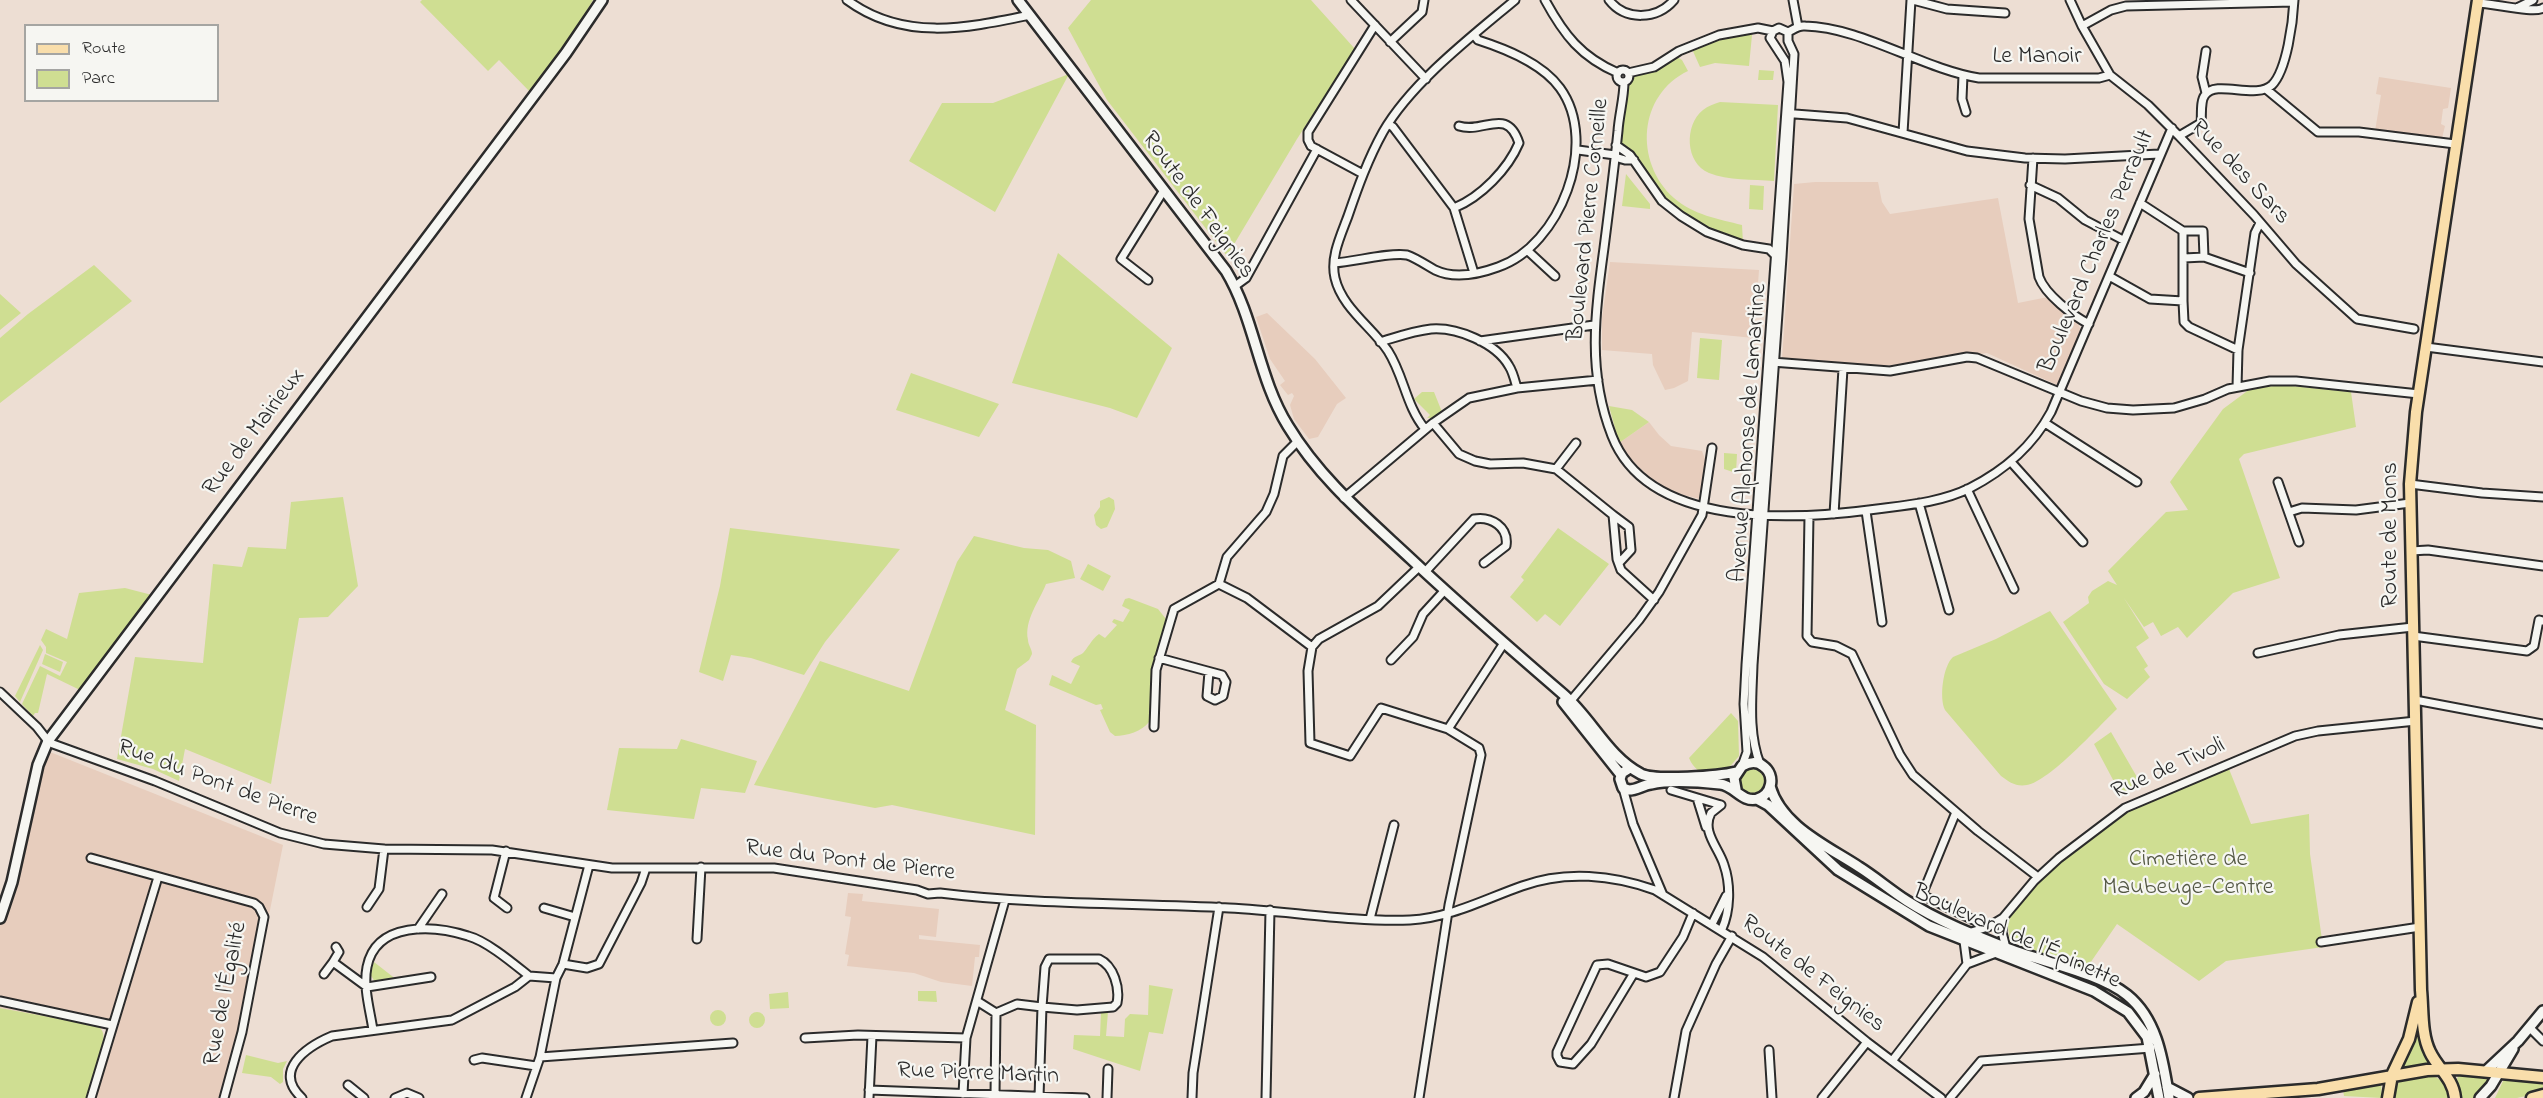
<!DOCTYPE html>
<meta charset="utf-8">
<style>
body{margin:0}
#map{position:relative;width:2543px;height:1098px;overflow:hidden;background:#edded3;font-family:"Indie Flower",sans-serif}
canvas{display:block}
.legend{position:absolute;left:24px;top:24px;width:195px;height:78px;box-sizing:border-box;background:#f6f6f2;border:2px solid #a5a5a2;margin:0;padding:8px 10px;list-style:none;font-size:18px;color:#2b2b2b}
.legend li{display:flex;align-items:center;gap:12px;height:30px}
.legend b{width:30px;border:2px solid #a5a5a2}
</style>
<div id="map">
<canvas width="2543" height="1098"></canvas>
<ul class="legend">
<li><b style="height:8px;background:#f9deab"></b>Route</li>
<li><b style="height:16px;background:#cfde92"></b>Parc</li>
</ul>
</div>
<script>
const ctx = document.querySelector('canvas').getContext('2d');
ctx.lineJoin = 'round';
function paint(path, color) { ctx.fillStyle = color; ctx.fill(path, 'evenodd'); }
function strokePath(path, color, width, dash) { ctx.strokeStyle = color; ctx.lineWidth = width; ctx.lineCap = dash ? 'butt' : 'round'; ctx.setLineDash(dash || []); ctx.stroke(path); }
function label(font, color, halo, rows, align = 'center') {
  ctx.font = font + ' "Indie Flower",sans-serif'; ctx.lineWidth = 4.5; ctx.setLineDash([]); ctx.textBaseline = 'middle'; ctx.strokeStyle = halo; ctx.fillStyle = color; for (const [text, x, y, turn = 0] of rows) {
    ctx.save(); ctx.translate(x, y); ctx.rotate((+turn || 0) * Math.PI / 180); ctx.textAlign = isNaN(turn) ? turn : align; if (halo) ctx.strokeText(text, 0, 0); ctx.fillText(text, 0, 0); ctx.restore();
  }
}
paint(new Path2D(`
 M2379,77L2451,88L2448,108L2443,109L2441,124L2445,126L2442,138L2434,140L2375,131L2381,95L2376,94Z
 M1815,182H1878L1882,202L1890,214L1998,198L2018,303L2048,297L2077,322L2081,330L2057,385L1987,353L1909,364L1855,367L1782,359L1794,184Z
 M1610,262L1759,270L1754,338L1692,332L1688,381L1674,388L1665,390L1653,365L1652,354L1602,350V318Z
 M1267,313L1315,359L1346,398L1337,404L1318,437L1309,439L1294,419L1290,405L1294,396L1292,393L1288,395L1280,385L1285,381L1270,359L1256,317Z
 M1649,422L1659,435L1671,446L1702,451L1707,465L1700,499L1671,492L1653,481L1630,458L1619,443Z
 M45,750L283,845L249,1015L227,1098H87L108,1028L0,1008V926Z
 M848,893L863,894L862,901L939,909L936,937L919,935V939L980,945L979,957H975L972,986L941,982L914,973L847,966L849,955L845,954L851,917L845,916Z`), '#e7cdbd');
paint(new Path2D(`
 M422,0H593L569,41L531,93L499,60L488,71L420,2Z
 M1091,0H1311L1355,49L1297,139L1227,256L1107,100L1068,28Z
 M1750,32L1752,35L1749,66L1715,63L1700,67L1692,49L1717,40Z
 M1677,57L1682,60L1688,71C1638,95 1634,162 1674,198C1693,215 1719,219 1742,225L1743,243L1715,234L1664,201L1619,143L1629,83L1635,75L1648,72Z
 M1759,70L1774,71L1773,80H1758Z
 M1069,74L995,212L909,161L942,103H993Z
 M1720,102L1778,105L1774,181C1753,179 1728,181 1709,173C1685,163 1684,125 1703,110C1708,106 1714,104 1720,102Z
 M1626,174L1650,204V209L1622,206Z
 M1750,185L1764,186L1763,210L1749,209Z
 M1058,253L1172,348L1137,418L1110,408L1012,383Z
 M94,265L132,301L0,403V338L28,314Z
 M0,294L21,313L0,330Z
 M1700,338L1722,340L1719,380L1697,378Z
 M911,373L999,404L979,437L896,410Z
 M2282,385L2351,392L2356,427L2244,454L2239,459L2280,578L2233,593L2187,638L2178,627L2161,636L2153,622L2144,627L2124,598L2149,638L2136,647L2148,666L2144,669L2150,677L2127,699L2104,684L2063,622L2089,603L2088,597L2092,591L2108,581L2117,585L2108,571L2166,512L2188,510L2170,482L2223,409L2250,389Z
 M1422,392H1434L1442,412L1433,418H1427L1430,415L1414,399Z
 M1609,406L1632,410L1649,422L1619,443Z
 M1724,453L1737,454L1736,473L1724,469Z
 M343,497L358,586L328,617L299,618L271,784L185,749L179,781L153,769L117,759L135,657L203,663L213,564L242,567L248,547L286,549L291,502Z
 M1109,497L1114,500L1115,509L1107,527L1101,529L1096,525L1094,515L1100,507V501Z
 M730,528L900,549L825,642L804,675L751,658L731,655L723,681L699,672L720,586Z
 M1558,528L1609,564L1560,626L1545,614L1537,622L1510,597L1524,580L1521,577Z
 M974,536L1024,548L1048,550L1071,561L1075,578L1046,584C1039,602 1024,620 1028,640C1028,645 1032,649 1032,654L1029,660L1017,669L1005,710L1036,725L1035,835L892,805L875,808L754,785L820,661L909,691L957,562Z
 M1088,564L1111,576L1103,591L1080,579Z
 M125,588L152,595L80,690L47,674L38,713H35L33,716L22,704L40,666L60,676L67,662L46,653V647L41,640L46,629L67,639L79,593Z
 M1129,598L1158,609L1166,619L1153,664L1149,722C1142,731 1127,736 1115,736L1110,732L1100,710L1103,709L1101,704L1096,705L1049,685L1052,675L1071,684L1080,666L1071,662C1074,655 1078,657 1083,653C1088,648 1091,640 1099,634L1105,638L1117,625L1112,622L1114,619L1123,622L1130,610L1122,606L1125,599Z
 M2050,611L2117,709C2098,727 2050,781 2027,785C2016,787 2009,782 2001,776L1945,710C1939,698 1943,666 1953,657L1996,639Z
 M40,645L43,650L20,702L15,696Z
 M45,654L63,662L60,672L42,664Z
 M1731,713L1738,721L1739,756L1727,770C1708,772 1698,778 1689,758Z
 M2111,732L2141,784L2128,792L2120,793L2094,744Z
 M681,739L757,761L745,793L701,788L694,819L607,810L619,748L677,749Z
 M1740 781a12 12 0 1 1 24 0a12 12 0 1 1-24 0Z
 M2229,769L2251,824L2309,814L2310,854L2323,947L2226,961L2199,981L2117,924L2086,969L2010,941L2007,921L2043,876L2118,816Z
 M374,962L397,980L375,982L370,974Z
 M1149,985L1173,989L1163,1034L1149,1032L1140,1071L1073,1049L1074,1035L1100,1036L1101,1012H1108L1106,1036L1124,1037L1125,1019L1130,1014L1148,1015Z
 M918,991H936L937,1002L918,1001Z
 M788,992L789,1008L770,1009L769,994Z
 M0,1008L98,1026C104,1031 104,1035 103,1043L86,1098H0Z
 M710 1018a8 8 0 1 1 16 0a8 8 0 1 1-16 0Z
 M749 1020a8 8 0 1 1 16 0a8 8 0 1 1-16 0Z
 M2418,1026L2432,1064L2404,1067L2401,1062L2417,1036Z
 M246,1055L278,1063L287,1061L283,1069V1082L280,1084L271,1077L242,1073Z
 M2459,1074L2491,1077L2476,1098H2460L2457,1079Z
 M2429,1075C2441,1078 2449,1085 2448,1098H2394L2395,1088L2400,1081Z
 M2504,1079L2543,1082V1092L2517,1098H2495Z
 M2381,1084L2382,1098L2344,1096L2343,1090Z`), '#cfde92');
const minor = new Path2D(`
 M847,0C904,42 967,28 1030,15
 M1351,0L1426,79
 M1545,0C1564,35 1581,57 1618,73
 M1609,0C1625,21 1657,20 1674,0
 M1793,0L1798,27
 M1913,0L1947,9L2005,13
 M2070,0L2082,26L2110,75L2148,105L2179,136L2254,215L2296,264L2357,319L2414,329
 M2477,3C2492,3 2535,14 2543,8
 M2519,7L2533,0
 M2082,26L2111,10L2126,6L2293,2
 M1788,32C1793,30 1798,25 1805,26C1861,27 1923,69 1979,78H2099L2110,75
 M1390,42L1422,12L1424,0
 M2206,51L2202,77L2206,93
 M1617 76a6 6 0 1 1 12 0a6 6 0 1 1-12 0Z
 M1628,73L1654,67L1679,51L1719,35L1758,28L1773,31
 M1963,75L1962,99L1966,112
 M1624,82C1624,98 1619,115 1618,131C1614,170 1609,209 1604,248C1595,314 1587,372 1612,436C1649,530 1797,520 1877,509C1908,505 1942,502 1970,488C2005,470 2032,447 2051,412L2172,128
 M2266,89L2318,132H2359L2455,144
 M1795,114L1847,118L1967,151L2025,158L2065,159L2159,154
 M1388,124L1393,127L1454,208L1474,273
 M1903,133L1911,0
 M2179,136L2201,123C2202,115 2200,101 2205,95C2216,79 2256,100 2272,85C2287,70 2293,21 2294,0
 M1616,145L1630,155L1662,201L1681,216L1707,232L1743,245L1769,249L1776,256
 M1578,150L1615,155
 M1615,157L1625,160H1634
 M2033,158L2029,219L2039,277C2045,294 2073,316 2089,324
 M1363,174L1311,146L1308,140V132L1375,25
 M2030,185L2058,198L2085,220L2123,240
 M2140,203L2183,231H2203L2204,257L2250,273
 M1454,208C1481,197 1508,169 1519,143C1507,106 1484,134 1459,126
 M2183,231V301
 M1528,251L1555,276
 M2184,258L2204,257
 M1334,263C1354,262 1389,252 1407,255C1416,258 1426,265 1435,270C1454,279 1479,274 1498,267C1560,246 1600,143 1560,88C1542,63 1506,49 1478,40L1474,35
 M2109,276L2150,299L2183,301L2184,322L2189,327L2238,350
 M1148,280L1121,259L1164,190
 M1235,286L1246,278L1317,149
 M1480,341L1594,325
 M1380,342C1397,337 1413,331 1431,329C1457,327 1496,343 1509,366C1513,372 1515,381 1517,388
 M2426,347L2543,362
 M1772,362L1890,371L1967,357L1977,358L2081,401L2107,408L2133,410L2174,408L2205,399L2228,389L2270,381H2296L2419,394
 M2237,387L2238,350L2255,233L2260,223
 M1433,423L1459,454L1475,461L1490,464L1523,463L1556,469L1613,515L1617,559L1621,570L1654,600
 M2045,423L2137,482
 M1425,429C1406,406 1404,376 1388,351C1372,327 1342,308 1335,278C1330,257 1341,235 1348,216C1358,187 1368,159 1383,132C1411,83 1472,36 1515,0
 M2011,462L2083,542
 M1556,469L1576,443
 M2278,482L2299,542
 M2410,484L2482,493L2543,497
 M1967,489L2014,589
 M1344,498L1433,423L1469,398L1517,388L1598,380
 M1919,503L1949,610
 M1866,511L1882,622
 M2289,512L2302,508L2356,510L2410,503
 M1834,514L1843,369
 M1613,515L1629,527L1631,550L1619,563
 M1809,516L1807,636L1812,642L1836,646L1852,654L1900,755L1913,775L1978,831L2038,877
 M2411,551L2428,550L2543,566
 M1425,572L1474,519C1491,516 1509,527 1506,546L1484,563
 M1219,584L1247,598L1312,647L1308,671L1310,743L1350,756L1381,708L1448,729
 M1219,584L1227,557L1266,512L1274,494L1283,456L1298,441
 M2413,636L2527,651L2534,646L2539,620L2543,621
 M1312,647L1319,639L1378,606L1419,567
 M2258,653L2339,635L2413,627
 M1159,658L1222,675L1226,682L1223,696L1215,700L1207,696L1209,672
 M1391,660L1413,637L1423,614L1445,590
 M0,692L37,727L48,741L53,744L155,781L280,833L324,844L384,849L492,850L612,868H774L917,890L928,894L940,893C1036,905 1133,903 1229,908C1289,911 1349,922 1410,920C1450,918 1485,899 1522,886C1565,870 1613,875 1655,890L1763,957L1867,1042L1941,1098
 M2415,700L2543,724
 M1568,704L1639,620L1659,592L1702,515L1712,448
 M1154,727L1156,670L1174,609L1219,584
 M1742,766L1747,752L1744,704L1746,665L1788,82L1785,61L1770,38L1773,31L1779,28L1788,32V41L1794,54L1782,257L1753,665C1752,698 1748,733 1760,764
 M1623,788L1633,824L1663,895
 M1671,790L1721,805
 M1697,798L1706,827
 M1721,805L1711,813C1701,832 1719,848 1724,865C1731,885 1730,911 1722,929
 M1956,812L1922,895L1988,927
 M506,851L494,898L507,908
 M91,858L254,903L259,907L264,917L242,1032L224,1098
 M367,907L379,889L384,849
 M544,908L575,917
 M1370,919L1394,825
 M1712,924L1726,896
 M418,929L442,894
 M1968,933L1988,927L2003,918
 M697,939L701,867
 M1964,941L1967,964
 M2321,942L2420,927
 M336,947L339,952L333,962L367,987L431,977
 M2006,948L2002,932L2003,918L2034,881L2059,858L2125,808L2295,736L2318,731L2416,721
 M563,964L587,968L599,964L641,883L646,868
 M1634,973L1591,1044L1573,1064L1560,1062L1557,1056V1052L1597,965L1608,964L1646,977L1660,972L1683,937L1693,913
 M324,974L333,962
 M529,976L556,978
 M0,1001L112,1025
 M977,1001L996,1013L1017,1004L1042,1007L1045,967L1049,959H1099C1114,966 1120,988 1117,1003L1113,1007L1077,1010L1042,1007L1039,1097
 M2529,1027L2543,1041
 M373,1030C370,1010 363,987 367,967C376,921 434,925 468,936C487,941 514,964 529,976
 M805,1038L858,1035L966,1038
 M1769,1050L1772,1098
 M540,1057L733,1043
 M474,1060L482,1058L536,1066
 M1892,1061L1967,964L1996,953
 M348,1085L364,1098
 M869,1090L1085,1098
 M963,1094L966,1038L1005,900
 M995,1095L996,1013
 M91,1098L158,877
 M302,1098C272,1071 306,1047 332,1036L452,1020L515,987L529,976
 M395,1098L407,1093L419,1098
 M526,1098L540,1057L556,978L563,964L589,865
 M869,1098L872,1036
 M1107,1098L1108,1069
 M1192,1098L1193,1073L1219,907
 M1266,1098L1270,910
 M1419,1098L1449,905L1481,755L1479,748L1448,729L1504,643
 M1674,1098L1686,1031L1716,964L1732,936
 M1822,1098L1867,1042
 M1950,1098L1981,1061L2151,1048`);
const tertiary = new Path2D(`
 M1018,0L1226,271C1255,319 1258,378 1288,426C1320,479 1366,517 1411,559C1460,605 1512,650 1563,694C1592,719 1607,756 1641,774C1655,781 1720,776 1736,772
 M1563,702L1621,775
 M1630,768L1622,773L1620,779L1623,788L1629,790C1637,790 1643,785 1651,784C1669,780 1701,782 1720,784C1734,785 1742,803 1757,799C1772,795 1776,775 1763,766C1757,761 1749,762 1742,766L1734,778L1736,789
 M1770,786C1781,826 1827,846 1859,867C1875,877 1890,890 1907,901C1938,921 1974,935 2009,949C2043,962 2100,973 2127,995C2158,1020 2163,1062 2169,1098
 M1757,799L1768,805L1838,870L1929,926L2094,991L2128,1012L2147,1037L2159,1098
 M0,918L12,882L38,765L48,741L566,53L602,0
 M2486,1071L2518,1041L2543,1011
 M2167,1087L2188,1098
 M2136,1098L2144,1092L2155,1074
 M2480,1098L2491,1086L2513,1049`);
const primary = new Path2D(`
 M2199,1098L2318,1089L2427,1070L2458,1069L2543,1077
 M2388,1098L2392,1075L2409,1039L2418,1002
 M2455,1098C2453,1078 2438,1069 2430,1052C2421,1034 2423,1010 2421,990L2410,484L2416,412L2478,0
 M2532,1098L2543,1095`);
strokePath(minor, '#2b2b2b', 11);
strokePath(tertiary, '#2b2b2b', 14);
strokePath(primary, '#2b2b2b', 15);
strokePath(minor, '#f6f6f2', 7);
strokePath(tertiary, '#f6f6f2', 9);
strokePath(primary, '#f9deab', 10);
label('24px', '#2b2b2b', '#f6f6f2', [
 ["Le Manoir",2037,58],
 ["Rue des Sars",2239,173,47],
 ["Route de Feignies",1197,206,54],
 ["Boulevard Pierre Corneille",1590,220,-84],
 ["Boulevard Charles Perrault",2098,252,-67],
 ["Rue de Mairieux",255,433,-53],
 ["Avenue Alphonse de Lamartine",1750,433,-86],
 ["Route de Mons",2392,535,-90],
 ["Rue de Tivoli",2169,770,-24],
 ["Rue du Pont de Pierre",217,784,20],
 ["Rue du Pont de Pierre",850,862,7],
 ["Boulevard de l'Épinette",2016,938,24],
 ["Route de Feignies",1812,975,38],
 ["Rue de l'Égalité",227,994,-79],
 ["Rue Pierre Martin",978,1075,2]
]);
label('24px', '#545845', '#f6f6f2', [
 ["Cimetière de",2188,861],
 ["Maubeuge-Centre",2188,889]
]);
</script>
